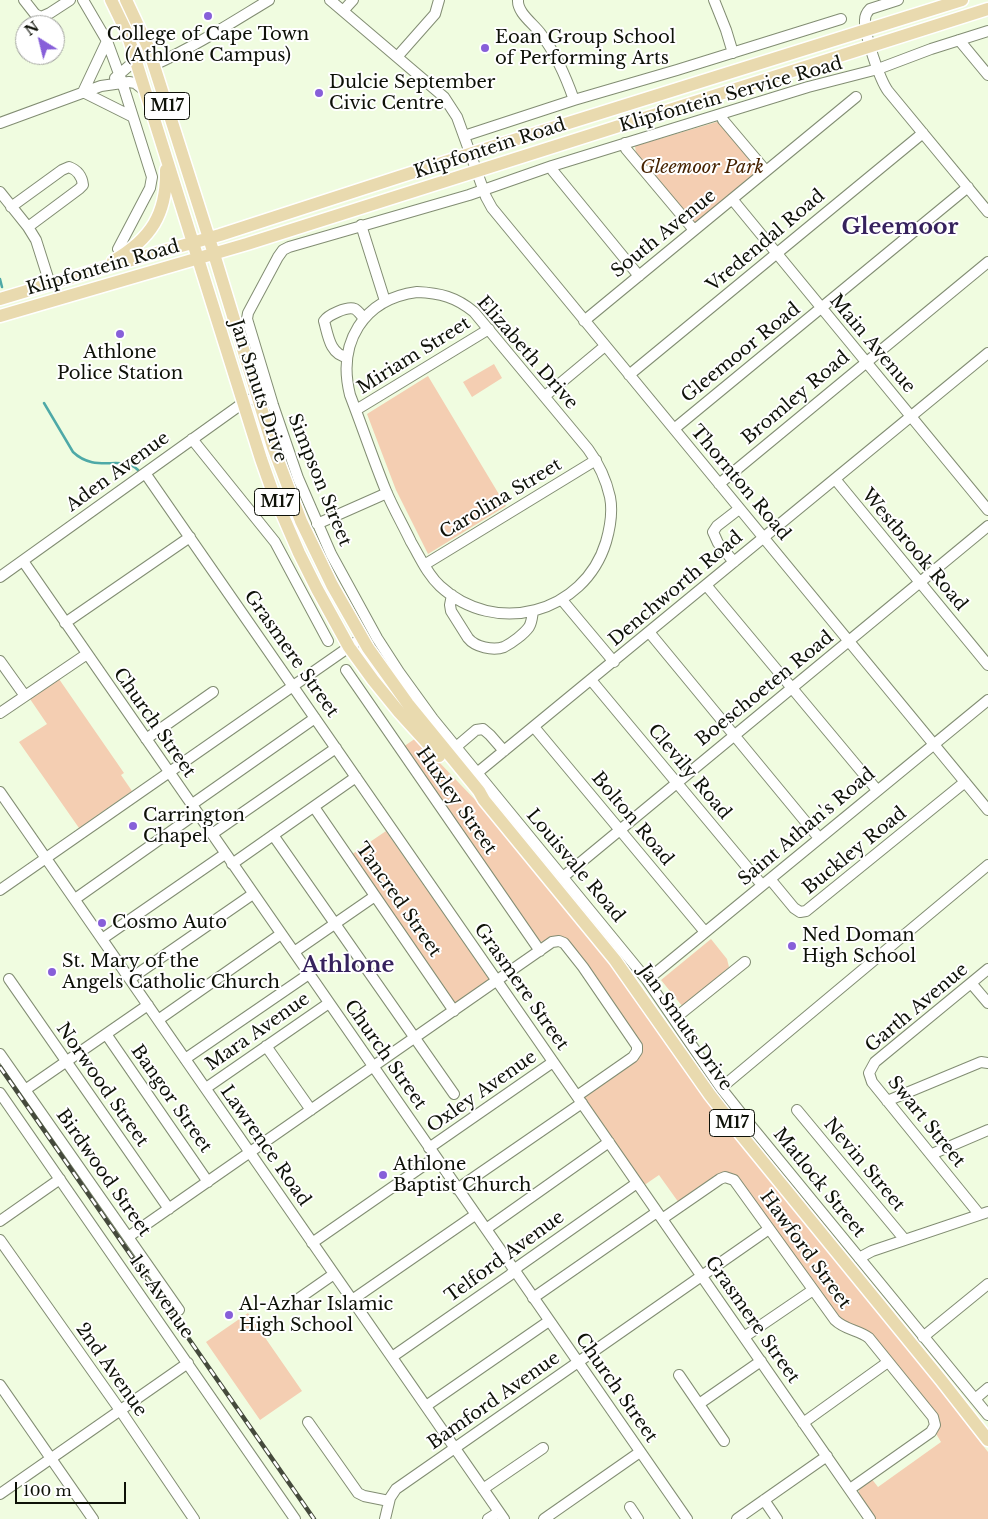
<!DOCTYPE html>
<style>
body{margin:0}
#map{position:relative;width:988px;height:1519px;overflow:hidden;background:#f0fce0;font-family:"Libre Baskerville",serif}
canvas{display:block}
.north{position:absolute;left:15px;top:15px;width:50px;height:50px;box-sizing:border-box;background:#fff;border:1px solid #9fa09c;border-radius:50%;rotate:324deg;font-size:14px;font-weight:700;line-height:20px;text-align:center;color:#0e1108}
.north::after{content:'';display:block;margin:auto;width:18px;height:22px;background:#875fd9;clip-path:polygon(50% 0,100% 100%,50% 72%,0 100%)}
.scale{position:absolute;left:15px;top:1482px;width:111px;height:22px;box-sizing:border-box;border:2px solid #0e1108;border-top:0;padding-left:6px;font-size:15px;line-height:18px;white-space:nowrap;color:#0e1108;-webkit-text-stroke:4px #fff;paint-order:stroke}
</style>
<div id="map">
<canvas width="988" height="1519"></canvas>
<div class="north">N</div>
<div class="scale">100 m</div>
</div>
<script>
const ctx = document.querySelector('canvas').getContext('2d');
ctx.lineJoin = 'round';
function paint(path, color) { ctx.fillStyle = color; ctx.fill(path, 'evenodd'); }
function strokePath(path, color, width, dash) { ctx.strokeStyle = color; ctx.lineWidth = width; ctx.lineCap = dash ? 'butt' : 'round'; ctx.setLineDash(dash || []); ctx.stroke(path); }
function label(font, color, halo, rows, align = 'center') {
  ctx.font = font + ' "Libre Baskerville",serif'; ctx.lineWidth = 4; ctx.setLineDash([]); ctx.textBaseline = 'middle'; ctx.strokeStyle = halo; ctx.fillStyle = color; for (const [text, x, y, turn = 0] of rows) {
    ctx.save(); ctx.translate(x, y); ctx.rotate((+turn || 0) * Math.PI / 180); ctx.textAlign = isNaN(turn) ? turn : align; if (halo) ctx.strokeText(text, 0, 0); ctx.fillText(text, 0, 0); ctx.restore();
  }
}
paint(new Path2D(`
 M720,121L763,171L696,224L636,153L635,146Z
 M494,364L502,378L472,397L463,382Z
 M428,376L506,506L428,554L396,490L367,414Z
 M59,679L124,773L121,775L132,791L79,828L19,742L47,724L30,699Z
 M416,738L481,806L602,953L643,1009L687,1073L739,1142L916,1359L988,1452V1519H875L859,1494V1488L871,1478L878,1487L941,1442L935,1432L937,1429L870,1336L841,1322L735,1176L679,1203L659,1175L643,1186L582,1098L639,1056L566,941L543,942L539,941L403,747Z
 M386,831L489,979V981L455,1005L351,855Z
 M711,939L727,959L729,967L683,1007L661,980Z
 M248,1313L302,1391L260,1420L206,1342Z`), '#f4ceb2');
strokePath(new Path2D(`
 M0,279L2,287
 M44,403L73,452C96,474 122,454 138,470`), '#4ea9a7', 2.5);
const minor = new Path2D(`
 M24,0L35,14L41,17L50,13L70,0
 M83,0L107,41L122,82L152,177L150,188L118,249
 M330,0L444,97L457,117L486,197L492,208L988,810
 M518,0C517,13 534,24 541,34C556,54 566,77 574,100
 M714,0L726,30L733,53
 M898,0L870,9C867,12 865,16 865,20C864,34 880,80 888,91L988,212
 M343,11L353,0
 M988,31L931,49L878,69L808,87L552,166L469,195L289,247L283,250L278,257L248,313L247,319L273,405L298,478L331,554L377,638L399,672L433,719L647,980L721,1088L752,1127L988,1415
 M959,40L988,75
 M107,41L83,92L133,117
 M397,57L435,14L439,0
 M154,65C194,47 231,23 269,0
 M115,78L130,65L135,56
 M721,114L723,120L766,171
 M0,123L101,86L129,82L135,83L144,90
 M464,136L574,100L677,70L841,19
 M625,143L626,149L694,230
 M552,166L553,171L639,276
 M0,192L28,227L36,240L50,284
 M732,199L988,510
 M11,207L62,170L69,167C77,170 82,176 83,185L79,189L28,227
 M361,225L385,301
 M417,292C440,293 456,297 474,312L588,449C599,464 606,479 610,497C613,512 610,528 606,542C584,614 495,637 440,586C427,574 420,557 411,542C403,525 393,508 386,491C373,459 362,426 350,395C337,343 363,299 417,292Z
 M584,321L856,97
 M347,357C330,355 328,335 324,321C328,315 347,306 355,309C358,311 362,316 364,319
 M629,375L923,133
 M545,396L605,346
 M356,410L489,329
 M674,429L968,187
 M192,439L275,542L328,641
 M145,473L870,1519
 M835,479L988,665
 M719,484L988,262
 M317,524L387,493
 M23,561L687,1519
 M734,562L718,543L713,532L717,526L739,509
 M424,565L596,460
 M0,577L243,403L256,397
 M706,585L877,790
 M452,595L450,605L451,611L468,638C475,647 493,651 504,647C512,643 524,634 529,627C532,622 532,617 533,611
 M562,600L614,662
 M65,623L190,537
 M649,632L819,838
 M0,661L25,696
 M346,670L540,951
 M591,680L762,885
 M0,713L87,654
 M534,727L705,932
 M146,739L213,692
 M456,747L476,730L483,729L490,735L504,751
 M477,773L988,353
 M0,792L504,1519
 M191,805L315,718
 M314,807L454,1011
 M212,834L336,748
 M273,835L454,1094
 M232,864L356,777
 M563,877L988,526
 M770,879L794,908L800,912L806,911L965,782
 M0,890L362,638
 M75,899L197,813
 M102,939L225,854
 M294,952L375,896
 M9,979L169,1209
 M130,979L253,894
 M647,980L988,700
 M971,983L988,1003
 M674,1019L745,962
 M158,1020L281,934
 M106,1034L208,1182
 M266,1046L311,1110
 M0,1054L179,1310
 M185,1059L309,974
 M206,1088L329,1003
 M721,1088L988,865
 M25,1090L148,1005
 M0,1093L295,1519
 M887,1101L981,1062L988,1063
 M797,1110L905,1240
 M429,1148L553,1062
 M932,1154L988,1130
 M457,1189L582,1103
 M979,1214L872,1082L869,1073L875,1062L988,969
 M662,1219L720,1179L725,1177L734,1180L835,1320C845,1330 859,1330 869,1338L933,1417L935,1425L931,1432L850,1489
 M0,1221L60,1179
 M486,1229L609,1142
 M128,1237L552,942L559,941L564,943L583,967L637,1046V1051L633,1057L577,1096
 M0,1240L120,1410L194,1519
 M312,1243L436,1157
 M859,1258L872,1251L988,1212
 M533,1298L657,1212
 M352,1300L475,1215
 M291,1304L334,1274
 M744,1337L813,1290
 M923,1337L988,1284
 M392,1357L510,1275L519,1266L637,1183
 M679,1375L724,1441
 M0,1385L93,1519
 M975,1399L988,1388
 M699,1404L761,1361
 M426,1406L549,1321
 M308,1422L358,1493L364,1496L389,1501
 M803,1423L888,1362
 M483,1489L543,1448
 M0,1494L188,1363
 M764,1500L777,1519
 M630,1507L638,1519
 M385,1519L390,1498L396,1489L769,1229
 M488,1519L499,1512
 M544,1519L640,1452
 M737,1519L827,1456`);
const major = new Path2D(`
 M111,0L127,33L261,459L273,493L299,553L317,589L349,647L373,680L399,712L439,756
 M126,0L148,47L214,254L273,447L301,521L332,585L368,648L408,704L479,791L484,800L615,960L710,1095L738,1131L941,1380L988,1440
 M113,261C151,239 167,214 166,170
 M0,299L100,269L220,235L482,150L962,0
 M0,316L247,244L988,9`);
strokePath(minor, '#828d73', 12);
strokePath(major, '#fff', 15);
strokePath(minor, '#fff', 10);
strokePath(major, '#e9daaf', 12);
const rail = new Path2D(`
 M0,1067L314,1519`);
strokePath(rail, '#454a3c', 4.5);
strokePath(rail, '#fff', 2.5, [8]);
for (const [x, y, r, color] of [
 [208,16,5,"#875fd9"],
 [485,48,5,"#875fd9"],
 [319,93,5,"#875fd9"],
 [120,334,5,"#875fd9"],
 [133,826,5,"#875fd9"],
 [102,923,5,"#875fd9"],
 [792,946,5,"#875fd9"],
 [52,972,5,"#875fd9"],
 [383,1175,5,"#875fd9"],
 [229,1315,5,"#875fd9"]
]) { const dot = new Path2D(); dot.arc(x, y, r, 0, 2 * Math.PI); ctx.fillStyle = color; ctx.fill(dot); strokePath(dot, '#fff', 2); }
for (const [x, y, w] of [
 [167,106,45],
 [277,502,45],
 [732,1123,45]
]) { const box = new Path2D(); box.roundRect(x - w / 2, y - 13.5, w, 27, 4); ctx.fillStyle = '#fff'; ctx.fill(box); strokePath(box, '#0e1108', 1); }
label('bold 16px', '#0e1108', null, [
 ["M17",167,106],
 ["M17",277,502],
 ["M17",732,1123]
]);
label('18px', '#0e1108', '#fff', [
 ["College of Cape Town",208,35,"center"],
 ["(Athlone Campus)",208,56,"center"],
 ["Eoan Group School",495,38],
 ["of Performing Arts",495,59],
 ["Dulcie September",329,83],
 ["Civic Centre",329,104],
 ["Athlone",120,353,"center"],
 ["Police Station",120,374,"center"],
 ["Carrington",143,816],
 ["Chapel",143,837],
 ["Cosmo Auto",112,923],
 ["Ned Doman",802,936],
 ["High School",802,957],
 ["St. Mary of the",62,962],
 ["Angels Catholic Church",62,983],
 ["Athlone",393,1165],
 ["Baptist Church",393,1186],
 ["Al-Azhar Islamic",239,1305],
 ["High School",239,1326]
], 'left');
label('18px', '#0e1108', '#fff', [
 ["Klipfontein Service Road",731,95,-16],
 ["Klipfontein Road",490,149,-18],
 ["South Avenue",664,234,-39],
 ["Vredendal Road",766,241,-40],
 ["Klipfontein Road",103,268,-16],
 ["Main Avenue",872,344,50],
 ["Elizabeth Drive",527,353,49],
 ["Gleemoor Road",741,353,-39],
 ["Miriam Street",414,356,-32],
 ["Jan Smuts Drive",258,391,72],
 ["Bromley Road",796,398,-40],
 ["Aden Avenue",118,472,-36],
 ["Simpson Street",319,480,68],
 ["Thornton Road",740,483,50],
 ["Carolina Street",501,499,-31],
 ["Westbrook Road",914,550,50],
 ["Denchworth Road",676,589,-40],
 ["Grasmere Street",291,654,55],
 ["Boeschoeten Road",765,689,-39],
 ["Church Street",154,723,55],
 ["Clevily Road",689,772,50],
 ["Huxley Street",456,801,55],
 ["Bolton Road",632,819,50],
 ["Saint Athan's Road",807,827,-40],
 ["Buckley Road",855,851,-39],
 ["Louisvale Road",575,866,50],
 ["Tancred Street",398,900,55],
 ["Grasmere Street",521,987,55],
 ["Garth Avenue",917,1008,-40],
 ["Jan Smuts Drive",685,1028,55],
 ["Mara Avenue",258,1032,-35],
 ["Church Street",385,1055,55],
 ["Norwood Street",102,1085,55],
 ["Oxley Avenue",482,1092,-35],
 ["Bangor Street",171,1099,55],
 ["Swart Street",926,1122,51],
 ["Lawrence Road",265,1146,55],
 ["Nevin Street",864,1165,50],
 ["Birdwood Street",103,1173,55],
 ["Matlock Street",819,1183,51],
 ["Hawford Street",805,1250,54],
 ["Telford Avenue",505,1257,-36],
 ["1st Avenue",161,1297,55],
 ["Grasmere Street",752,1320,55],
 ["2nd Avenue",111,1370,55],
 ["Church Street",616,1388,55],
 ["Bamford Avenue",494,1401,-35]
]);
label('italic 18px', '#452201', '#fff', [
 ["Gleemoor Park",702,168]
]);
label('bold 22px', '#36225d', '#fff', [
 ["Gleemoor",900,228],
 ["Athlone",348,966]
]);
</script>
